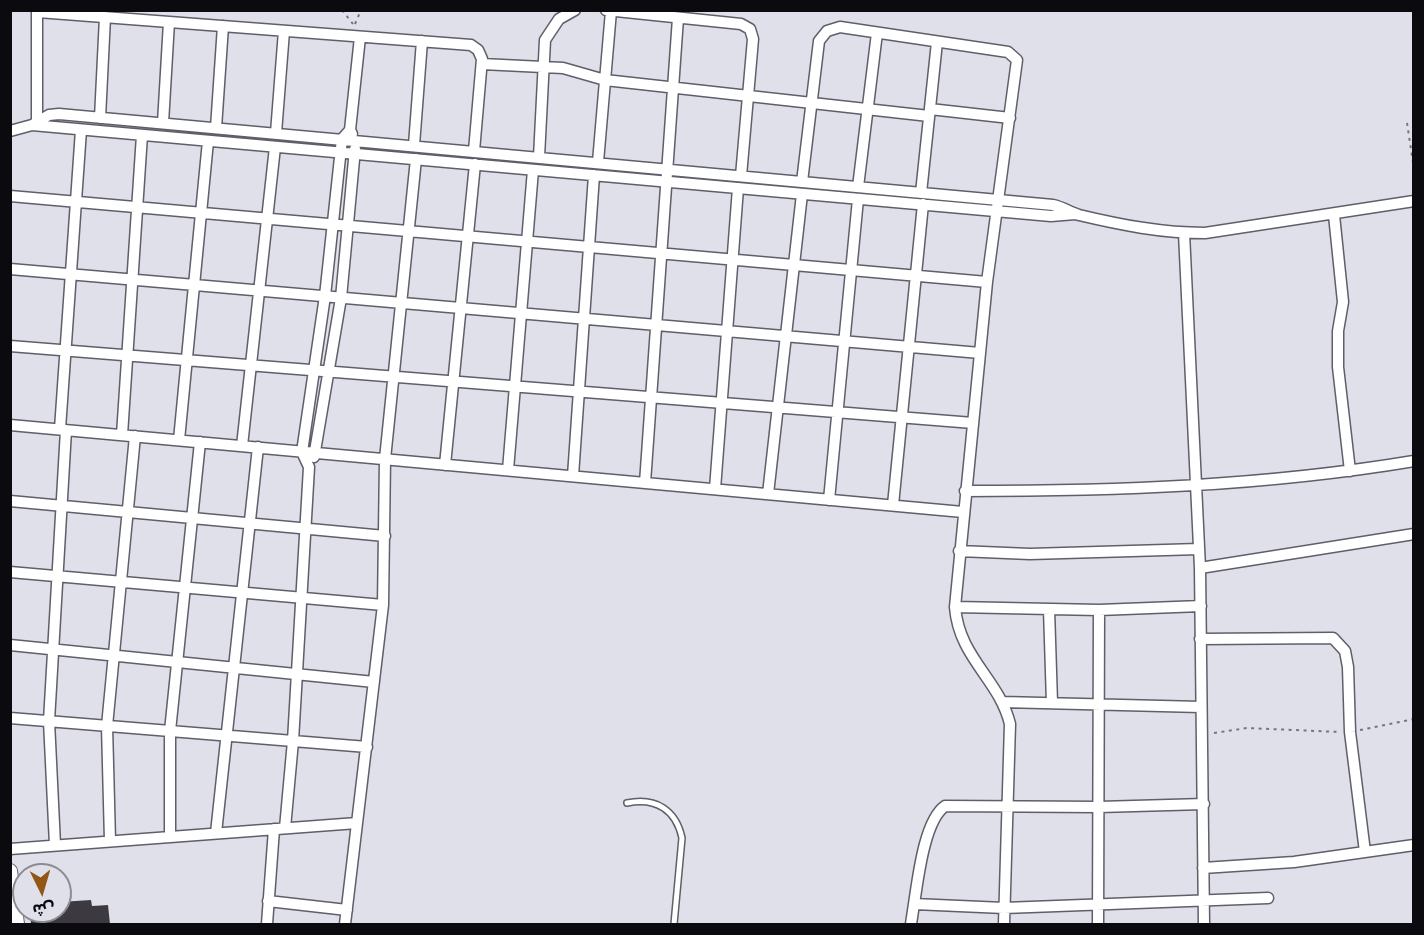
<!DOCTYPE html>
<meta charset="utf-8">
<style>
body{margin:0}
#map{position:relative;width:1424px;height:935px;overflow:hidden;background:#e0e0eb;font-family:Bitter,"Noto Sans Arabic",serif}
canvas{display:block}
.frame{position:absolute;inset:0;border:12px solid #0b0b0f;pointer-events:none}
.north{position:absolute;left:12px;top:863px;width:60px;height:60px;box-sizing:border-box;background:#e0e0eb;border:2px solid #8b8b93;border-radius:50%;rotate:175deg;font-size:16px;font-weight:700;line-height:24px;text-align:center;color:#0b0b0f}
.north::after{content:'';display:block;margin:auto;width:21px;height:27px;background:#925716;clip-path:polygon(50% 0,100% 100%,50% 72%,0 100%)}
</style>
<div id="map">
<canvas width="1424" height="935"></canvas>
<div class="frame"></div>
<div class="north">ش</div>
</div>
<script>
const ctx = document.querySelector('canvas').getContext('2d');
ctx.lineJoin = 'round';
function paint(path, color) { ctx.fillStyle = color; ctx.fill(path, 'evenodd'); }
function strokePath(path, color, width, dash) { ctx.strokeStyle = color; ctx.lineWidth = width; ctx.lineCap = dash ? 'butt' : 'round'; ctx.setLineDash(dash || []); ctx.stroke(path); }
paint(new Path2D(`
 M91,900L92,906L108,905L110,924H31L30,911H60V902Z`), '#3d3940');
const service = new Path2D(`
 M627,803C656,797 676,810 682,838L674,924`);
const minor = new Path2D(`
 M606,10L741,24L750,29L753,39L741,176
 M38,12L471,45L478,50L482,59L474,151
 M482,64L563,68L605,80L929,116
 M930,109L1010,118
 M100,118L105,17
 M163,123L169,22
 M37,124V10
 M32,125L49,115L59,114L1053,205C1062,207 1070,212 1079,215C1121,225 1162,233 1205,233L1414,201
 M216,128L223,26
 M10,131L32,125L1051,216L1075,214
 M276,133L284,31
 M352,134L350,130L360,37
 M414,145L422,41
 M539,157L545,40L559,19L575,10
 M598,162L611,11
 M802,182L819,41L827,31L840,27L1008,52L1017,60L987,282L955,607C959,658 999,679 1010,724L1004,924
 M858,187L877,33
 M921,193L937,42
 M10,196L987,282
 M1334,215L1343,302L1338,331V367L1350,471
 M1184,233L1200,568L1204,924
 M10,269L980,353
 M10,346L973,423
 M10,425L963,512
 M60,429L81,130
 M122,435L142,135
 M179,440L208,141
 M242,446L275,147
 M314,457L341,298L355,149
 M445,465L475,164
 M508,470L533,170
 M573,476L594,175
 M645,483L678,18
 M715,489L738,188
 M965,491C1116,491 1264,486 1414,461
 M768,494L802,194
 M829,500L858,199
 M10,501L385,536
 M893,505L923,204
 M959,551L1030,554L1199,549
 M1200,568L1414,534
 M10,572L383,605
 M955,607L1099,610L1201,606
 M1049,609L1052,703
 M1200,639L1333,638L1345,651L1348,667L1350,732L1365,852
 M10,645L374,682
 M1002,702L1201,707
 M10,718L367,747
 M285,828L293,741L309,467L302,452L325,296L342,139L350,130
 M216,833L258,447
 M170,837V731L200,442
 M110,841L107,726L135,436
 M55,845L49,721L66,430
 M10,849L357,823
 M1203,868L1294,862L1414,845
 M268,901L347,910
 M914,904C918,879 924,821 945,806L1099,807L1204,804
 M267,924L274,829
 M345,924L383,605L385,459L416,159
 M911,924L914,904L1004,908L1268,898
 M1098,924L1099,610`);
const tertiary = new Path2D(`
 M10,871L17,924`);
strokePath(service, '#5e5f68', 8);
strokePath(minor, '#5e5f68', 13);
strokePath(tertiary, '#5e5f68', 16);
strokePath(new Path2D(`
 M342,10L353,24
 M355,24L361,10
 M1407,123L1414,169
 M1360,730L1414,719
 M1214,733L1247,728L1340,732`), '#75757d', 2, [3, 4.5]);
strokePath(service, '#fff', 5);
strokePath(minor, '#fff', 10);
strokePath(tertiary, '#fff', 14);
</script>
